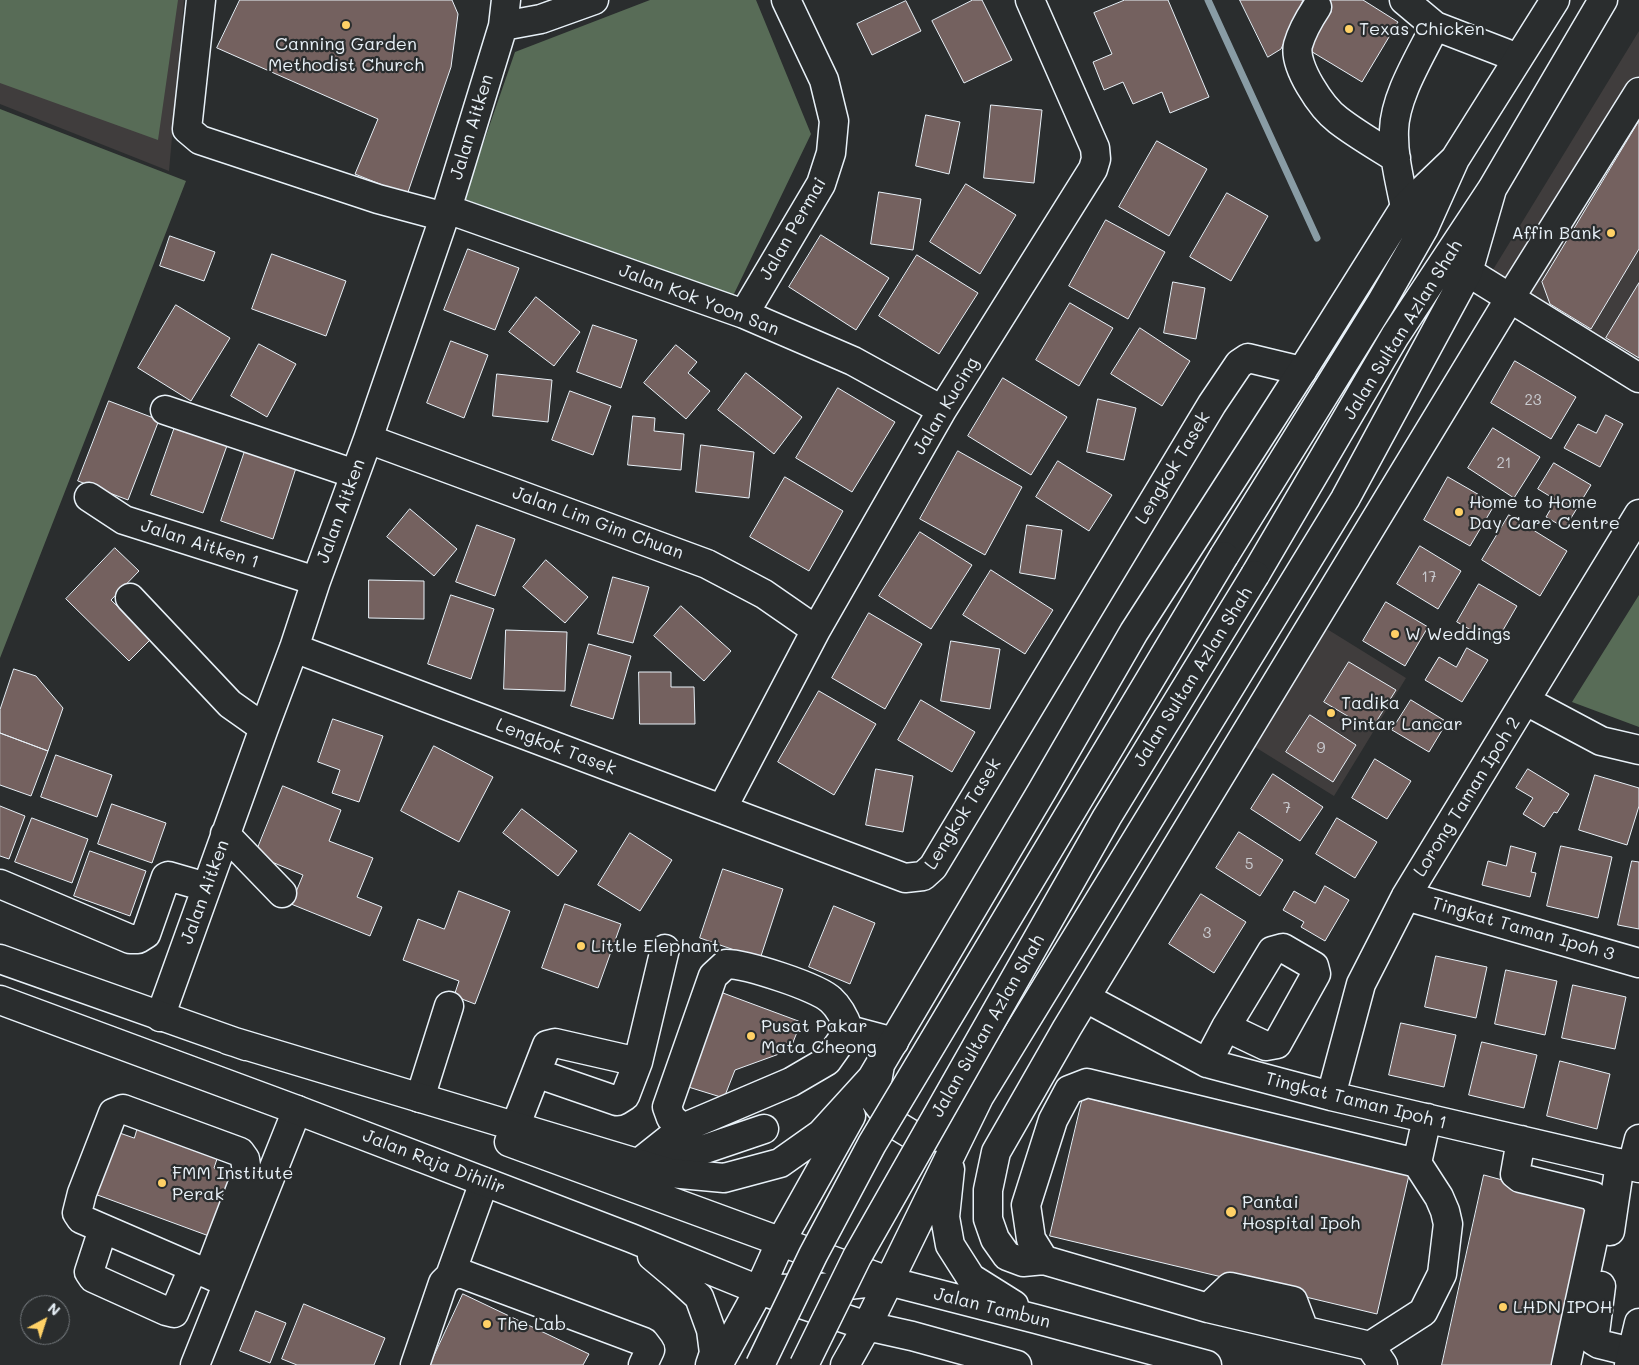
<!DOCTYPE html>
<style>
body{margin:0}
#map{position:relative;width:1639px;height:1365px;overflow:hidden;background:#2a2d2e;font-family:Mali,sans-serif}
canvas{display:block}
.north{position:absolute;left:20px;top:1295px;width:50px;height:50px;box-sizing:border-box;background:#2a2d2e;border:1px solid #767b7f;border-radius:50%;rotate:40deg;font-size:14px;font-weight:700;line-height:20px;text-align:center;color:#e8f1f8}
.north::after{content:'';display:block;margin:auto;width:18px;height:22px;background:#ffd166;clip-path:polygon(50% 0,100% 100%,50% 72%,0 100%)}
</style>
<div id="map">
<canvas width="1639" height="1365"></canvas>
<div class="north">N</div>
</div>
<script>
const ctx = document.querySelector('canvas').getContext('2d');
ctx.lineJoin = 'round';
function paint(path, color) { ctx.fillStyle = color; ctx.fill(path, 'evenodd'); }
function strokePath(path, color, width, dash) { ctx.strokeStyle = color; ctx.lineWidth = width; ctx.lineCap = dash ? 'butt' : 'round'; ctx.setLineDash(dash || []); ctx.stroke(path); }
function label(font, color, halo, rows, align = 'center') {
  ctx.font = font + ' Mali,sans-serif'; ctx.lineWidth = 4.5; ctx.setLineDash([]); ctx.textBaseline = 'middle'; ctx.strokeStyle = halo; ctx.fillStyle = color; for (const [text, x, y, turn = 0] of rows) {
    ctx.save(); ctx.translate(x, y); ctx.rotate((+turn || 0) * Math.PI / 180); ctx.textAlign = isNaN(turn) ? turn : align; if (halo) ctx.strokeText(text, 0, 0); ctx.fillText(text, 0, 0); ctx.restore();
  }
}
paint(new Path2D(`
 M0,0H184L169,171L0,104Z
 M1639,31V361L1491,273Z
 M1327,629L1406,678L1334,796L1255,747Z`), '#403d3d');
paint(new Path2D(`
 M0,0H178L158,140L0,83Z
 M650,0H756L811,134L732,298L464,199L515,52Z
 M0,109L186,181L0,658Z
 M1639,595V727L1572,702Z`), '#586c57');
strokePath(new Path2D(`
 M1208,0L1317,238`), '#899ca5', 7);
const building = new Path2D(`
 M240,0H452L458,14L451,67L407,195L355,174L378,119L217,48Z
 M973,0H982L1012,60L964,83L932,21Z
 M1125,0H1168L1209,97L1170,113L1162,92L1133,104L1123,82L1104,90L1093,62L1112,54L1094,13Z
 M1240,0H1303L1281,49L1268,57Z
 M1310,0H1363L1398,22L1362,82L1304,47Z
 M906,1L921,31L872,55L857,24Z
 M991,105L1042,110L1034,183L984,178Z
 M926,115L960,122L949,174L916,166Z
 M1639,121V249L1591,329L1550,304L1542,282Z
 M1157,141L1207,169L1169,236L1119,207Z
 M966,184L1016,215L980,274L930,242Z
 M879,192L921,199L913,250L871,244Z
 M1227,193L1268,216L1231,281L1190,257Z
 M1106,220L1165,252L1128,319L1069,286Z
 M821,235L889,278L856,330L789,287Z
 M170,236L215,252L204,281L160,266Z
 M468,249L519,268L495,330L444,310Z
 M272,254L346,281L326,336L252,309Z
 M917,255L978,293L939,354L879,316Z
 M1173,282L1205,288L1196,339L1164,333Z
 M1639,283V358L1606,338Z
 M536,297L580,332L554,366L509,332Z
 M1070,303L1113,328L1079,386L1036,360Z
 M176,305L230,338L191,401L138,368Z
 M593,325L637,340L621,388L577,372Z
 M1140,328L1190,361L1162,406L1111,374Z
 M451,341L488,355L464,418L427,403Z
 M259,344L296,364L267,417L231,396Z
 M676,345L697,362L688,373L710,391L686,419L644,383Z
 M1515,361L1576,397L1551,439L1491,403Z
 M746,373L802,417L774,454L718,410Z
 M497,374L552,380L548,422L493,416Z
 M1003,378L1067,417L1031,475L968,436Z
 M838,388L895,422L852,492L796,458Z
 M570,391L611,406L593,455L552,440Z
 M1098,399L1136,408L1124,460L1087,452Z
 M109,401L159,420L128,500L78,481Z
 M1606,415L1623,424L1600,467L1564,448L1578,424L1596,433Z
 M633,416L655,418L654,431L684,434L681,470L628,465Z
 M177,421L229,440L203,513L151,495Z
 M1493,428L1540,457L1514,498L1468,468Z
 M701,445L754,452L749,498L696,492Z
 M245,451L296,468L273,539L221,521Z
 M958,451L1022,487L985,555L920,519Z
 M1058,461L1112,495L1089,531L1036,497Z
 M1554,463L1591,485L1565,528L1546,517L1556,500L1538,489Z
 M785,477L843,511L809,571L750,537Z
 M1448,477L1495,504L1470,546L1424,520Z
 M410,509L457,549L434,576L387,537Z
 M1509,515L1567,551L1540,596L1482,560Z
 M477,525L515,539L495,596L456,582Z
 M1027,525L1062,530L1055,579L1020,573Z
 M920,532L972,565L931,629L879,596Z
 M1420,546L1461,571L1438,609L1397,584Z
 M115,548L139,571L111,600L151,639L129,661L66,599Z
 M546,560L588,597L565,623L523,587Z
 M991,570L1053,610L1025,654L963,615Z
 M613,577L649,587L633,643L598,634Z
 M369,580L424,581V619L369,618Z
 M1479,584L1517,606L1495,644L1457,622Z
 M451,595L494,609L471,679L428,664Z
 M1386,602L1428,627L1405,666L1363,641Z
 M681,606L731,651L704,681L654,636Z
 M869,613L922,644L885,709L832,678Z
 M506,630L567,632L565,691L504,689Z
 M951,641L1000,649L990,709L941,701Z
 M589,644L631,656L613,719L571,706Z
 M1467,648L1488,660L1462,702L1425,680L1439,657L1456,667Z
 M1349,662L1396,690L1371,730L1324,702Z
 M14,669L36,676L63,708L48,751L0,733V710Z
 M639,672H671V687H694L695,724H640Z
 M819,691L876,724L834,795L778,762Z
 M921,700L975,732L952,772L898,740Z
 M1411,700L1447,722L1429,752L1392,730Z
 M1310,715L1356,745L1333,782L1286,752Z
 M333,719L383,736L359,802L332,793L340,770L318,762Z
 M0,733L48,751L31,796L0,785Z
 M434,746L493,777L459,842L401,811Z
 M56,755L112,775L97,817L41,797Z
 M1375,759L1411,781L1387,819L1352,798Z
 M876,769L913,776L903,832L866,825Z
 M1528,769L1569,794L1557,813L1554,812L1544,827L1523,814L1533,798L1516,788Z
 M1273,774L1323,807L1300,841L1251,809Z
 M1595,775L1639,788V806L1627,845L1579,830Z
 M283,786L341,810L329,841L373,858L357,897L382,907L370,936L291,904L303,875L255,855Z
 M112,804L166,823L152,863L98,844Z
 M0,806L25,816L9,859L0,856Z
 M522,809L577,851L558,876L503,833Z
 M32,818L88,839L72,883L15,862Z
 M1337,818L1377,842L1355,878L1316,854Z
 M1239,832L1283,860L1260,896L1216,868Z
 M630,833L672,860L640,911L598,885Z
 M1511,846L1536,853L1531,872L1536,873L1530,897L1482,885L1488,861L1506,866Z
 M1561,846L1612,857L1598,918L1547,906Z
 M90,851L146,871L130,916L74,896Z
 M1632,861L1639,862V929L1618,925Z
 M723,869L783,889L760,959L700,938Z
 M1325,886L1349,900L1325,941L1301,927L1304,922L1283,910L1294,891L1315,903Z
 M459,891L510,911L475,1004L454,996L459,981L403,960L418,919L444,929Z
 M1201,894L1246,922L1214,973L1169,944Z
 M565,904L621,924L598,988L542,968Z
 M834,906L875,923L850,984L809,967Z
 M1436,956L1487,967L1476,1018L1425,1007Z
 M1506,970L1557,981L1545,1035L1495,1024Z
 M1573,985L1626,997L1615,1049L1562,1038Z
 M723,993L801,1022L790,1050L735,1070L724,1098L685,1086Z
 M1401,1023L1456,1035L1444,1087L1389,1075Z
 M1482,1042L1537,1055L1524,1108L1469,1095Z
 M1560,1061L1610,1074L1597,1129L1547,1116Z
 M1083,1097L1409,1175L1377,1314L1050,1236Z
 M138,1127L218,1156L214,1168L232,1174L209,1236L92,1193L114,1131L134,1138Z
 M1484,1175L1594,1205L1558,1365H1442Z
 M463,1294L589,1354L583,1365H430Z
 M304,1304L385,1338L374,1365H297L282,1359Z
 M256,1311L286,1323L270,1363L240,1351Z`);
paint(building, '#74615f');
strokePath(building, '#e8f1f8', 1);
const minor = new Path2D(`
 M201,0L187,129L200,140L378,199L445,217
 M1404,0L1435,26L1518,58
 M1317,7C1309,19 1302,31 1298,45C1293,66 1322,108 1338,120C1356,134 1377,146 1396,158
 M503,26L541,19L594,0
 M1405,207C1400,182 1393,156 1394,130C1395,96 1420,57 1435,26
 M447,209L744,314L853,361L942,410
 M1468,272L1639,378
 M744,314L821,184L831,153L834,121L824,80L786,0
 M165,410L355,474
 M368,439L707,564L764,594L816,630
 M89,497L124,520L316,581
 M130,598L230,704L264,728
 M294,648L905,878L923,876L933,867L1212,404L1239,364L1248,358L1302,371
 M1526,701L1601,741L1639,750
 M722,809L816,630L942,410L1093,169L1096,159L1095,148L1030,0
 M225,834L282,893
 M0,884L130,939H138L146,934L166,877L168,876L206,887
 M1406,896L1639,963
 M1086,998L1207,1063L1331,1096L1639,1168
 M160,1017L264,728L294,648L316,581L368,439L447,209L503,26L506,0
 M849,1030L894,1042
 M1207,1063L1226,1027L1272,951L1283,948L1314,966L1316,974L1277,1044L1266,1046L1226,1027
 M536,1073L617,1101L625,1096L638,1062
 M1331,1096L1361,984L1406,896L1639,514
 M420,1098L449,1006
 M515,1127L547,1045L555,1043L638,1062L665,949
 M683,1128L671,1118L667,1107L713,976L726,964C746,964 818,987 831,1000C840,1008 845,1019 849,1030
 M1521,1140L1515,1174L1520,1178L1593,1196L1600,1208L1566,1365
 M639,1163L683,1128L791,1082L827,1061L849,1030
 M1417,1163L1427,1118
 M1632,1166L1639,1139
 M652,1167L764,1129
 M103,1229L89,1272L93,1278L166,1311L174,1313L193,1268
 M1610,1231L1620,1163
 M1044,1260L1023,1262L1007,1256L995,1239L988,1219V1190L996,1152L1067,1028L1510,298L1639,92
 M208,1274L247,1172L245,1159L240,1152L123,1109L113,1113L82,1193L77,1213L81,1219L208,1274L228,1283
 M450,1276L484,1182
 M1601,1286L1594,1341L1599,1344L1632,1352
 M1208,1308L1230,1287L1293,1301L1304,1330
 M1370,1346L1423,1312L1442,1274L1448,1224L1445,1211L1439,1197L1417,1163L1087,1083L1069,1090L1053,1120L1026,1205L1031,1239L1044,1260L1208,1308L1370,1346L1383,1365
 M195,1365L297,1110
 M415,1365L443,1283L450,1276L460,1273L644,1342L650,1350L643,1365`);
const major = new Path2D(`
 M1224,556L1381,303L1424,228L1455,159L1555,0
 M1255,575L1395,336L1492,189L1603,0
 M0,959L246,1046
 M0,1000L297,1110L631,1238L759,1290L867,1326L912,1336L1017,1365
 M228,1040L670,1173L724,1178L780,1163L821,1134L872,1078L1042,791L1134,632L1302,371L1405,207L1455,159
 M880,1065L874,1099L891,1122L919,1139L948,1135
 M509,1142L888,1281L1036,1319L1207,1365
 M950,1169L945,1217L950,1245L971,1278L1014,1305
 M652,1256L677,1277L699,1297L711,1330L714,1353L710,1365
 M776,1289L822,1288L865,1283
 M718,1365L759,1290L781,1241L851,1116
 M845,1365L867,1326L979,1097L1345,499L1468,272L1492,189
 M1629,1365L1639,1323`);
strokePath(minor, '#e8f1f8', 31);
strokePath(major, '#e8f1f8', 31);
strokePath(minor, '#2a2d2e', 28);
strokePath(major, '#2a2d2e', 28);
const majorBridge = new Path2D(`
 M760,1365L813,1255L872,1144L1224,556
 M804,1365L857,1257L1107,817L1255,575`);
strokePath(majorBridge, '#e8f1f8', 31, []);
strokePath(majorBridge, '#2a2d2e', 28);
for (const [x, y, r, color] of [
 [346,25,5,"#ffd166"],
 [1349,29,5,"#ffd166"],
 [1611,233,5,"#ffd166"],
 [1459,512,5,"#ffd166"],
 [1395,634,5,"#ffd166"],
 [1331,713,5,"#ffd166"],
 [581,946,5,"#ffd166"],
 [751,1036,5,"#ffd166"],
 [162,1183,5,"#ffd166"],
 [1231,1212,6,"#ffd166"],
 [1503,1307,5,"#ffd166"],
 [487,1324,5,"#ffd166"]
]) { const dot = new Path2D(); dot.arc(x, y, r, 0, 2 * Math.PI); ctx.fillStyle = color; ctx.fill(dot); strokePath(dot, '#2a2d2e', 2); }
label('15px', '#cbcdd2', null, [
 ["23",1533,400],
 ["21",1504,463],
 ["17",1429,577],
 ["9",1321,748],
 ["7",1287,808],
 ["5",1249,864],
 ["3",1207,933]
]);
label('18px', '#e8f1f8', '#2a2d2e', [
 ["Texas Chicken",1359,29],
 ["Canning Garden",346,44,"center"],
 ["Methodist Church",346,65,"center"],
 ["Affin Bank",1601,233,"right"],
 ["Home to Home",1469,502],
 ["Day Care Centre",1469,523],
 ["W Weddings",1405,634],
 ["Tadika",1341,703],
 ["Pintar Lancar",1341,724],
 ["Little Elephant",591,946],
 ["Pusat Pakar",761,1026],
 ["Mata Cheong",761,1047],
 ["FMM Institute",172,1173],
 ["Perak",172,1194],
 ["Pantai",1242,1202],
 ["Hospital Ipoh",1242,1223],
 ["LHDN IPOH",1513,1307],
 ["The Lab",497,1324]
], 'left');
label('18px', '#e8f1f8', '#2a2d2e', [
 ["Jalan Aitken",472,127,-73],
 ["Jalan Permai",793,229,-60],
 ["Jalan Kok Yoon San",699,300,21],
 ["Jalan Sultan Azlan Shah",1403,330,-58],
 ["Jalan Kucing",946,406,-59],
 ["Lengkok Tasek",1173,468,-59],
 ["Jalan Aitken",341,511,-70],
 ["Jalan Lim Gim Chuan",598,523,20],
 ["Jalan Aitken 1",200,544,18],
 ["Jalan Sultan Azlan Shah",1193,677,-58],
 ["Lengkok Tasek",556,747,21],
 ["Lorong Taman Ipoh 2",1467,797,-58],
 ["Lengkok Tasek",963,814,-58],
 ["Jalan Aitken",205,892,-70],
 ["Tingkat Taman Ipoh 3",1523,929,16],
 ["Jalan Sultan Azlan Shah",988,1026,-60],
 ["Tingkat Taman Ipoh 1",1356,1101,14],
 ["Jalan Raja Dihilir",434,1162,21],
 ["Jalan Tambun",992,1308,14]
]);
</script>
